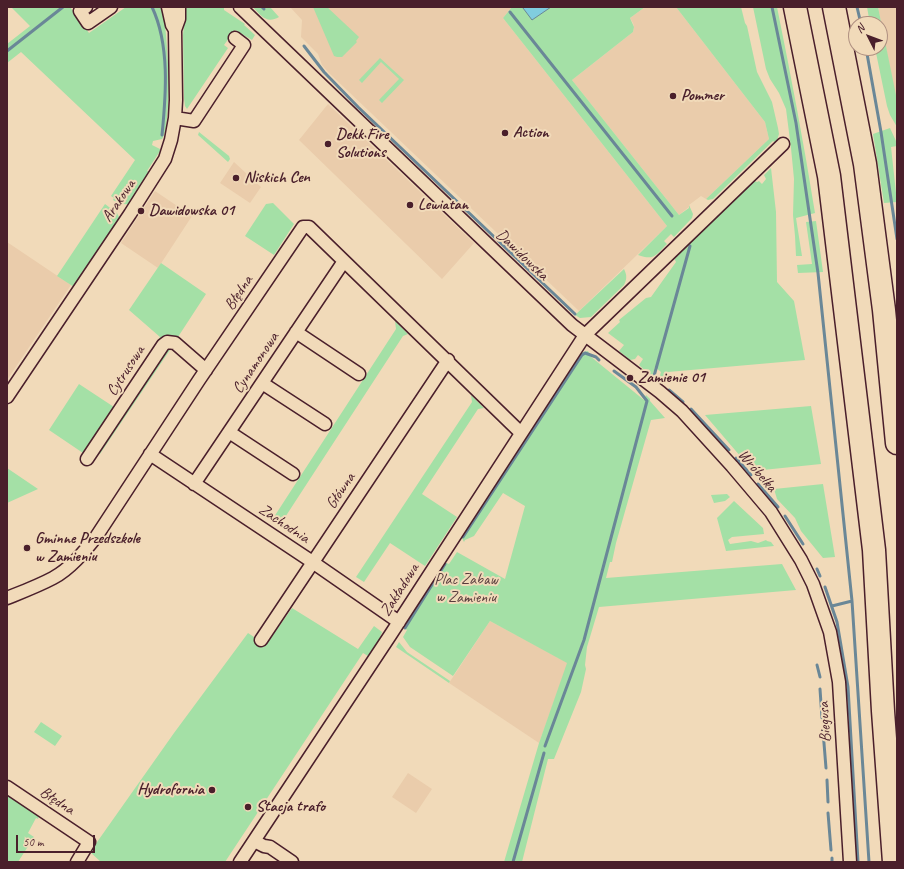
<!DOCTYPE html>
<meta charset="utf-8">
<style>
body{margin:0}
#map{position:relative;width:904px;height:869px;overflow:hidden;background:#f1dab9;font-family:Caveat,sans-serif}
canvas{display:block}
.frame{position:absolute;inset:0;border:8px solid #4a1f2b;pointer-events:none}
.north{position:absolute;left:848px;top:16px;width:40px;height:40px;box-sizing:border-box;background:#f1dab9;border:1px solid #ae8f80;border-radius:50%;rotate:312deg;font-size:11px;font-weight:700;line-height:16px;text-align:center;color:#4a1f2b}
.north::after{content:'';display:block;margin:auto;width:14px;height:18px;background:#4a1f2b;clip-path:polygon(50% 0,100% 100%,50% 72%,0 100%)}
.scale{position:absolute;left:16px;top:835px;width:79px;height:18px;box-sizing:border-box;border:2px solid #4a1f2b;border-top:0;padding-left:5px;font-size:12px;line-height:14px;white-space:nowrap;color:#4a1f2b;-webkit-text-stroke:3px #f1dab9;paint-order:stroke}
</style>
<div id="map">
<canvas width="904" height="869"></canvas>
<div class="frame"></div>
<div class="north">N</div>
<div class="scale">50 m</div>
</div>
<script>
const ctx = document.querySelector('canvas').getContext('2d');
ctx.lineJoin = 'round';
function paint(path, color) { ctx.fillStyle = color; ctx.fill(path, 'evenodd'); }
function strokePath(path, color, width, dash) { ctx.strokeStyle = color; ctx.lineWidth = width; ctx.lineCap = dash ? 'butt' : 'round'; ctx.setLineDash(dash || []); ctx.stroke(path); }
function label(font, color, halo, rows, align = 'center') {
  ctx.font = font + ' Caveat,sans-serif'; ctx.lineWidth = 4; ctx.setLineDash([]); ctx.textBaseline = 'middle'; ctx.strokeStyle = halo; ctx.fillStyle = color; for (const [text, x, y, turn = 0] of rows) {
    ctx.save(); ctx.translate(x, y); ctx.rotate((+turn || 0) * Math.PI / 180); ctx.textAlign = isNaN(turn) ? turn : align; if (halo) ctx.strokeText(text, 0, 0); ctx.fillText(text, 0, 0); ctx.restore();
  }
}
paint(new Path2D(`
 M290,7H512L503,18L667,226L579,311L329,73L322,65L318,54L301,37L302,20Z
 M645,7H676L765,122L769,139L706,199L701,196L689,205V207L679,215L572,80L633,32L634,27L633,23L630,18Z
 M878,7H897V100H896Z
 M328,104L474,243L442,279L299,140Z
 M234,162L261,187L250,203L220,183Z
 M155,191L192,216L158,268L121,243Z
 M7,242L71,285L7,380Z
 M490,621L568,663L539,743L449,683Z
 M408,773L432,789L416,813L392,797Z`), '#eaccab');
paint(new Path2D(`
 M11,7H70L89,33L126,7H161L162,12H164C167,48 171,83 167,118C166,125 166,133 162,139L153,141L152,145L160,149V151L147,171L150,172L129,204C123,205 118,203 113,200L114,198L111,196L135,160L21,52L7,63V44L30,26Z
 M186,7H224V10L245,24L244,25L255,35L252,40L235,30L224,45L228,48L187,109L185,106L184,98L183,35Z
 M253,7H270L279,17C267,24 261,16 253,7Z
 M313,7H327L359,37L356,41L357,42L342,57H337L334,56Z
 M512,7H645L630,18L634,27L633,32L572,80L679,215L689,208V205L693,214L692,218L674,237L671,234L664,241L667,244C656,255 654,261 638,255L667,226L503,18Z
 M676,7H741L745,23L747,26L757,72L772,102L778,128L779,134L776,143L773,141L713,199L708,200L706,199L769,139L765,122Z
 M753,7H777C791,76 804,144 815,213L796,218L802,256H796L795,236L793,215L794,179L791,148L786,109L779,93L770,79L766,69Z
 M867,7H878L897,100V127L890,115L887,106L875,48H880V24H870Z
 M380,58L404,80L382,103L379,100L399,79L381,62L362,83L359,80Z
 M890,128L896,141L897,146L891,147L897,202L884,203L873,134Z
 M199,132L229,156L230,159L228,162L198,135Z
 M771,168L776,212L777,282L794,301L805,360L668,372V378L662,384L658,382L661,372L655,367L652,377L639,365L643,359L638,355L635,359L630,360L619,351L624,345L608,333L620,322L619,320L646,298L651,297L676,262L673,256L752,180L757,182L759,181L762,184L766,179L764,175Z
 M273,203L294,224L274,255L245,236L266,204Z
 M105,204L117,213L119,217L117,224L74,287L57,276Z
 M816,221L823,272L798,273L797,265L812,264L806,222Z
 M161,263L206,294L176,340H171L87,454L83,453L49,430L79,384L114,407L160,337L129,310Z
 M624,269C627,275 627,279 624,285L591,317L580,318L575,315Z
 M395,321L408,334L403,336L280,525L272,520L396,329Z
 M172,347L100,454L96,451L164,349Z
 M588,351L590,356L644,400L646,395L650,399V401L665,418L651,420L616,543L612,562H610L606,578L782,564L796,590L599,607L587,647L585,665L586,669L581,692L554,759H548L522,862H504L539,743L567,663L490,621L453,676L410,647L403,637L407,630L402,627L444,562L449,564L457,552L505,579L525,506L503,493L474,536L465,540L464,542L461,536L580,353Z
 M471,395L484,408L478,409L422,494L457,517L425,566L390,543L364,582L356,577L472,402Z
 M811,406L821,464L753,471L705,415Z
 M7,468L38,489L7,503Z
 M823,484L835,557L823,558L801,531L795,518L777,499L774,489Z
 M727,494L730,497L725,501L714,503L711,495Z
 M734,501L763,528L764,534L732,537L728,540L730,544L751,541L758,543L766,540L767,541L771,542L774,546L726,551L717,518Z
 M292,608L358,649L374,626L382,632L378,643L368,656L363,653L225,862H101L90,852L174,733L248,633L266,645Z
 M399,642L407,652L450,681L449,683L396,647Z
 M41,722L62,736L55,746L34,732Z
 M7,794L39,816L38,819L36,818L28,833L34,837L18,862H7Z`), '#a4e0a6');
const water = new Path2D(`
 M525,7H551L532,20L523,8Z`);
paint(water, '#80cddf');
strokePath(water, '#6a8797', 1);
strokePath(new Path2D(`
 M152,7C170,45 166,95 162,135
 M262,7L264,9
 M772,7L796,123L818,273L852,601L832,606
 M857,7L861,24
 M510,12L672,216
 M304,46L324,72L358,107L575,314
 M866,48L881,132L897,239
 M7,51L63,7
 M654,376L690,246
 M669,390L683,402
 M691,409L729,450
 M736,458L751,475
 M758,484L778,507
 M785,516L803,544
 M463,537L582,355L585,353L596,357L599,360
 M817,569L820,576
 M825,587L837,622L848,687L858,862
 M852,601L869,862
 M405,628L445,564
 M817,665L820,677
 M820,689L822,718
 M823,731L826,768
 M545,746L584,640L647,401L636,387L614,371
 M827,780L828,802
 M828,813L831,850
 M832,858V862
 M513,862L544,753`), '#6a8797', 3);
const street = new Path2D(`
 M86,7L80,11L88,23L111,7
 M240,7L572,325L660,392L682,411L732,466L771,512L801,560L813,584L830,632L839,682L850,862
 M175,30L179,19V7
 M175,118L194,121L244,45L235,38
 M296,332L359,374
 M262,383L325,424
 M7,397L130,214L165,159L171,140L175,118L176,100L175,30L172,25L168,7
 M229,432L293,474
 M150,454L308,559L399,622
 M87,459L163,345L167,342L175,343L206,370
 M194,484L344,261
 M7,598C22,592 38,586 53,578C70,569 84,552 96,537L199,380L303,227H309L521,433
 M261,640L448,360
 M7,787L89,842L77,862
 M254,841L264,846L270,847L292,862
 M240,862L391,634L585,335L783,144`);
const highway = new Path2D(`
 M795,7L829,176L874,550L883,711L894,862
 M834,7L865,164L884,310L897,443`);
strokePath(street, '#4a1f2b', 15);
strokePath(highway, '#4a1f2b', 25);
strokePath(street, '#f1dab9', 12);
strokePath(highway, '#f1dab9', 22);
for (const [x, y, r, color] of [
 [673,96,4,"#4a1f2b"],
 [505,133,4,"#4a1f2b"],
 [328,144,4,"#4a1f2b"],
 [236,178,4,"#4a1f2b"],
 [410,205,4,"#4a1f2b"],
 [141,211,4,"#4a1f2b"],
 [630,378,4,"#4a1f2b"],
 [27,548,4,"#4a1f2b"],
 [212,790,4,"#4a1f2b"],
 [248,807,4,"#4a1f2b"]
]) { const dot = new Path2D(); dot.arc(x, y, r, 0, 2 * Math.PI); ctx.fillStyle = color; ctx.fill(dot); strokePath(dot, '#f1dab9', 1.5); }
label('bold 16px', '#4a1f2b', '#f1dab9', [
 ["Pommer",681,96],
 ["Action",513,133],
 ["Dekk Fire",336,135],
 ["Solutions",336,153],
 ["Niskich Cen",244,178],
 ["Lewiatan",418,205],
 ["Dawidowska 01",149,211],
 ["Zamienie 01",638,378],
 ["Gminne Przedszkole",35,539],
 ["w Zamieniu",35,557],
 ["Hydrofornia",204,790,"right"],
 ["Stacja trafo",256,807]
], 'left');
label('16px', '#4a1f2b', '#f1dab9', [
 ["Arakowa",119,201,-56],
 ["Dawidowska",522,255,44],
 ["Błędna",239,293,-56],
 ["Cynamonowa",256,363,-56],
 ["Cytrusowa",126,371,-57],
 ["Wróbelka",757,471,49],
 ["Główna",341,491,-56],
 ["Zachodnia",284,524,34],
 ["Zakładowa",400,590,-58],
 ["Biegusa",825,722,-93],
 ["Błędna",57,801,33]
]);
label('16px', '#583c3d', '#f1dab9', [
 ["Plac Zabaw",466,580],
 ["w Zamieniu",466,598]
]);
</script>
